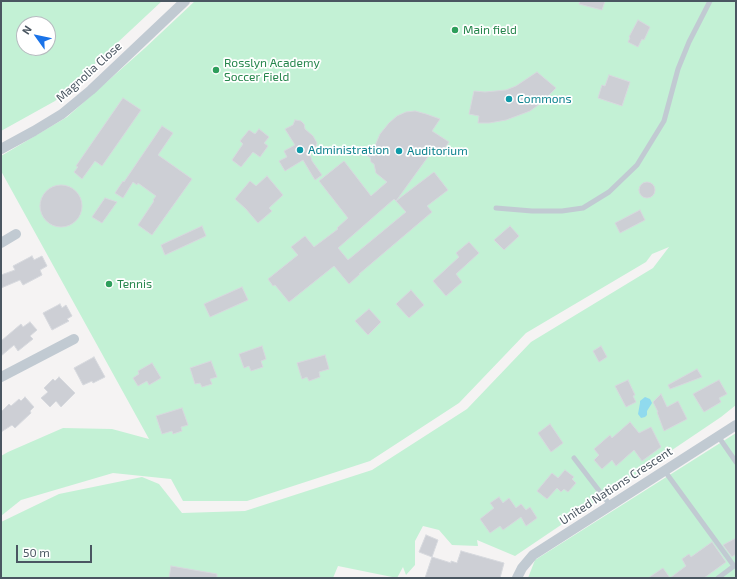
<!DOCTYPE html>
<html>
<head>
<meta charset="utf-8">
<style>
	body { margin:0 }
	#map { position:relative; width:737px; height:579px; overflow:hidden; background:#f5f3f3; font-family:"Exo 2",sans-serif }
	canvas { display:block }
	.frame { position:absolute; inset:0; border:2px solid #4a5661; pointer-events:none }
	.north { position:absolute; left:16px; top:16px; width:40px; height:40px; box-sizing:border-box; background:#fff; border:1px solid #b7bbc0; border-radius:50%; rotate:303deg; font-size:11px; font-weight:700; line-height:16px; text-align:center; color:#4a5661 }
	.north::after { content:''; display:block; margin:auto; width:14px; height:18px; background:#1a73e8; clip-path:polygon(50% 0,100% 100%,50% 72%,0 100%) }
	.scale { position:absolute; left:16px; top:545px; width:76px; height:18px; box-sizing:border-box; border:2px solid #4a5661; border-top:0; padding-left:5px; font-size:12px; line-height:14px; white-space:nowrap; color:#4a5661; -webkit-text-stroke:3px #fff; paint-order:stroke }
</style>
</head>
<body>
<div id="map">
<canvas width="737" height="579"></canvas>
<div class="frame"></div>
<div class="north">N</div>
<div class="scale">50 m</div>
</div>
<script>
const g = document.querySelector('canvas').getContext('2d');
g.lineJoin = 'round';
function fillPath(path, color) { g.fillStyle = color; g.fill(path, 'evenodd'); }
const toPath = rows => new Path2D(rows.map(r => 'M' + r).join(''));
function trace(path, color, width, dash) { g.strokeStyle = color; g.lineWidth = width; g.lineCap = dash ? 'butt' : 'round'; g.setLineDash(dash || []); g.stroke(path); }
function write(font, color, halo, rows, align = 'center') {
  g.font = font + ' "Exo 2",sans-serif'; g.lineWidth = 3.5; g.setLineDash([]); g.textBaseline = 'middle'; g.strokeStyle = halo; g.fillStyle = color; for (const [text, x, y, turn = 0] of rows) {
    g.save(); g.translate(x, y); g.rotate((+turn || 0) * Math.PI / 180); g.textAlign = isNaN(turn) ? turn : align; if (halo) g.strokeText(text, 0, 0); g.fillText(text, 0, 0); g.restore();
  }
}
fillPath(toPath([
	[1,1,162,1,55,101,1,131],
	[24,24,48,24,48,48,24,48],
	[195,1,736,1,736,405,721,417,515,556,477,540,478,546,452,545,439,530,423,526,415,541,415,565,406,575,403,567,397,578,338,566,333,578,1,578,1,522,59,494,142,477,159,484,182,513,245,511,372,470,467,409,531,342,653,268,669,247,652,254,646,262,526,333,459,403,370,461,247,501,183,501,171,479,113,473,21,500,1,516,1,456,8,452,63,428,112,429,149,439,1,171,1,156,67,117,145,48],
	[736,433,736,578,528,578,535,560]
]), '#c3f1d5');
fillPath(toPath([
	[645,397,650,399,652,403,647,411,647,415,645,417,641,418,638,414,640,403,640,401]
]), '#90daee');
const building = toPath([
	[580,1,605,1,602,10,579,4,580,1],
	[638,20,650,27,644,40,642,39,638,47,628,42,630,38,629,37,638,20],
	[537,72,556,88,541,103,530,111,506,120,489,123,478,123,479,116,469,114,474,91,485,92,506,90,516,86,537,72],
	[609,75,630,82,622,106,598,98,602,85,605,86,609,75],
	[123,98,141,110,102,166,95,161,82,179,74,172,78,167,76,166,123,98],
	[415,111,426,114,440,119,432,131,449,142,442,152,435,147,396,201,394,199,338,248,348,260,406,212,396,201,434,172,448,190,427,206,432,212,359,274,360,274,349,284,334,266,289,302,275,285,273,286,268,279,298,255,291,247,305,236,314,247,338,229,337,228,348,218,319,181,344,161,371,196,387,182,376,173,374,164,371,162,370,157,365,155,367,148,374,148,380,134,389,123,397,116,406,112,415,111],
	[295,120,301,121,304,124,305,129,313,136,317,143,315,149,310,154,312,161,322,175,315,180,303,160,285,171,279,161,287,157,284,151,295,145,285,129,293,125,295,120],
	[162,126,173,133,158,155,192,179,152,235,138,225,154,201,153,200,156,196,138,183,137,185,133,182,123,198,115,193,123,181,124,182,162,126],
	[259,129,269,137,264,143,268,146,260,157,253,152,241,167,232,160,243,144,240,141,249,130,255,134,259,129],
	[267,176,283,195,269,208,272,211,258,223,246,209,235,199,250,181,256,186,267,176],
	'639 190a8 8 0 1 1 16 0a8 8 0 1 1-16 0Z',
	'40 206a21 21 0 1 1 42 0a21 21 0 1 1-42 0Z',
	[105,198,117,202,102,223,92,217,105,198],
	[640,210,645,220,620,233,615,223,640,210],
	[202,226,206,236,165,255,161,245,202,226],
	[510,226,519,236,504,250,494,240,510,226],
	[469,242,479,253,456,274,462,282,446,296,433,281,459,257,456,253,469,242],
	[32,256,34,260,42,256,47,266,40,270,42,275,23,285,20,280,1,288,1,275,15,270,13,266,32,256],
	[242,287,248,300,210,317,204,304,242,287],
	[411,290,424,305,409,318,396,304,411,290],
	[60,304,62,308,66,305,72,316,67,319,69,321,52,330,43,313,60,304],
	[369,309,381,322,368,335,355,321,369,309],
	[30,322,37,330,30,336,33,339,18,351,14,345,1,356,1,341,21,324,23,327,30,322],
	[262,346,266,359,261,361,263,367,251,371,249,366,244,368,239,354,262,346],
	[601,346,607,357,599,362,593,351,601,346],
	[325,355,329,369,319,372,320,377,309,381,307,377,302,379,297,363,325,355],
	[94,357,105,377,93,383,92,381,83,385,74,368,94,357],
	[211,361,217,377,210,379,212,384,202,387,200,383,195,384,190,368,211,361],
	[152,363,161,378,149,385,147,381,138,386,133,378,139,374,138,371,152,363],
	[697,369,702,377,670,389,668,385,697,369],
	[59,377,75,393,61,407,56,401,50,407,41,398,48,392,44,388,53,379,55,381,59,377],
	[628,380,635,395,633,396,636,402,626,407,615,386,628,380],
	[719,380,727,394,719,398,721,402,704,412,693,394,719,380],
	[661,394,667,407,678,401,687,419,664,431,657,412,658,412,653,402,661,394],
	[25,397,34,407,30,411,31,413,15,428,12,425,1,432,1,412,9,404,11,406,19,399,21,401,25,397],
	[182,408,188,425,181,427,182,431,173,434,172,431,162,434,156,416,182,408],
	[630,422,639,433,651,427,661,447,642,461,634,450,616,466,612,460,602,469,594,460,599,455,594,449,610,435,612,438,630,422],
	[550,424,563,443,551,452,538,433,550,424],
	[565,470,574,477,572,479,576,483,568,492,564,489,561,492,557,488,547,499,537,491,552,473,558,478,565,470],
	[499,497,503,503,509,498,516,508,521,504,526,510,530,507,537,518,526,526,521,517,503,530,500,526,490,533,480,519,494,508,490,503,499,497],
	[426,535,438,540,432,557,419,552,426,535],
	[736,538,736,554,732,557,723,545,736,538],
	[712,542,726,562,704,578,648,578,663,568,670,578,686,566,682,559,689,554,691,557,712,542],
	[461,551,504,563,500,578,425,578,432,557,451,563,451,561,457,563,461,551],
	[171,566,217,574,217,578,169,578,171,566]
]);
fillPath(building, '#cdcfd5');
trace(building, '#d7d9de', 1);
trace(toPath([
	[496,208,532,211,562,211,583,208,609,192,637,165,664,121,678,69,689,42,710,1],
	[718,436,736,462],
	[574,458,610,505],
	[664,470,734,566,718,578]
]), '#c1cad2', 5);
trace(toPath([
	[1,149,34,131,62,114,91,90,185,1],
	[1,243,16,234],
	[1,377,74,339],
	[517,578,522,568,533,555,736,425]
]), '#c1cad2', 10);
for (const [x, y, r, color] of [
	[455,30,4,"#2e9e5b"],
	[216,70,4,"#2e9e5b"],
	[509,99,4,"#0f9aa8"],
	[300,150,4,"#0f9aa8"],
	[399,151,4,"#0f9aa8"],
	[109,284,4,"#2e9e5b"]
]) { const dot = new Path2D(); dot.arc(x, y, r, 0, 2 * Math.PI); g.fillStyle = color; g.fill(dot); trace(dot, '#fff', 1.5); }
write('12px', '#27864d', '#fff', [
	["Main field",463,30],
	["Rosslyn Academy",224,63],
	["Soccer Field",224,77],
	["Tennis",117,284]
], 'left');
write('12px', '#4a5661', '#fff', [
	["Magnolia Close",89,72,-42],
	["United Nations Crescent",616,486,-33]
]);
write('12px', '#0d838f', '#fff', [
	["Commons",517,99],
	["Administration",308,150],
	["Auditorium",407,151]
], 'left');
</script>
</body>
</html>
